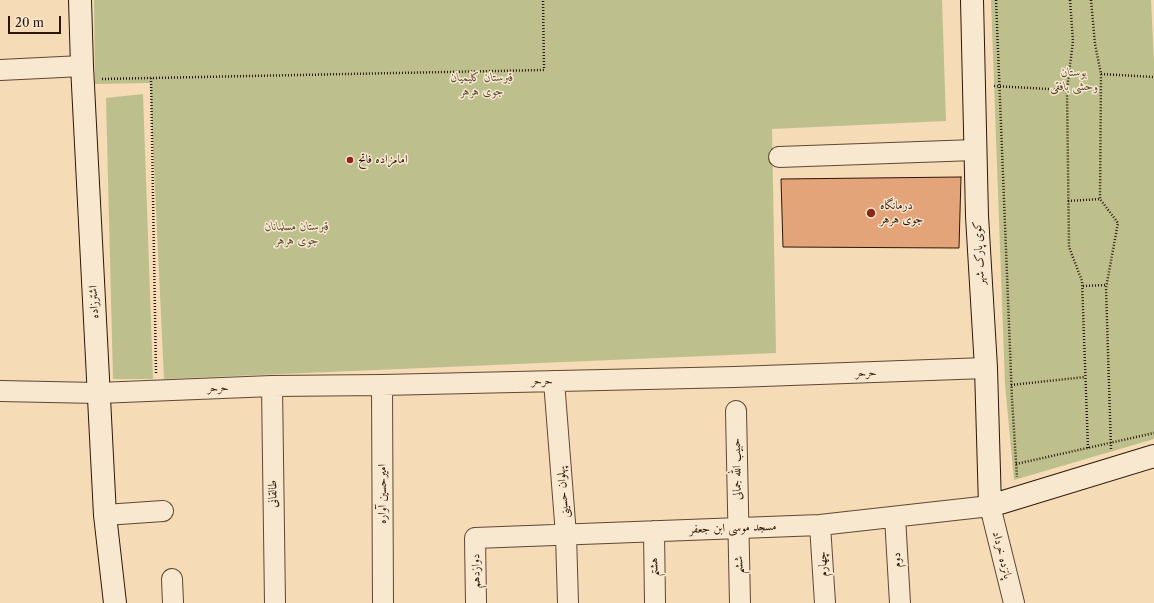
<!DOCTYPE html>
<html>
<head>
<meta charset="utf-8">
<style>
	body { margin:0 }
	#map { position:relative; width:1154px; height:603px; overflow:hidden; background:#f5dbb6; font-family:"Libre Caslon Text",serif }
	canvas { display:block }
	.scale { position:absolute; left:8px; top:16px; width:53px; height:18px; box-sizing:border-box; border:2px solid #2d1608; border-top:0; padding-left:5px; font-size:12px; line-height:14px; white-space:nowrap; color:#2d1608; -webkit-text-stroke:3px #f8e8d0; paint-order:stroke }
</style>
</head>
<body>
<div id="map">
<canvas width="1154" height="603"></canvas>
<div class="scale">20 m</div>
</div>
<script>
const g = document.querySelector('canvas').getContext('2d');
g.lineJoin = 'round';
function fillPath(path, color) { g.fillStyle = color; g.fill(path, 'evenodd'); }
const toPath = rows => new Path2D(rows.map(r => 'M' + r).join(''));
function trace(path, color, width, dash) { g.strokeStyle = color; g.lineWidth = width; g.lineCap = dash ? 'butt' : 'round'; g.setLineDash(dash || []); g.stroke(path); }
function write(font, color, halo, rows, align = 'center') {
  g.font = font + ' "Libre Caslon Text",Amiri,serif'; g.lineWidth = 3; g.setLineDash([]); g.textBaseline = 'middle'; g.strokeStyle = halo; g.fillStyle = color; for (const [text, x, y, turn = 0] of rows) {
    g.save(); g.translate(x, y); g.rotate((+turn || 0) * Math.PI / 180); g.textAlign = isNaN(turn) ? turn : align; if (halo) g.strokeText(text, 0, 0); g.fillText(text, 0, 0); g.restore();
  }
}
fillPath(toPath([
	[94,0,942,0,946,121,772,129,776,353,164,379,150,83,95,84],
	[991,0,1151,0,1154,62,1154,439,1014,480,1005,384],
	[143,94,153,379,113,379,106,98]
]), '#bdc08d');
const building = toPath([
	[961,177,959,248,783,247,781,179,961,177]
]);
fillPath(building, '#e3a479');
trace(building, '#2d1608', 1);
const street = toPath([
	[0,70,82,66],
	[779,157,975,150],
	[554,381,566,535,568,603],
	[382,385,383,603],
	[272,386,275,603],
	[0,391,98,393,272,386,382,385,735,377,986,368],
	[736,411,740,603],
	[105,515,163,511],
	[895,517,900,603],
	[820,525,825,603],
	[654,531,655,603],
	[172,579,173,603],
	[476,603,475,538,820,525,990,506,1014,603]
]);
const secondary = toPath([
	[80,0,82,66,105,515,115,603],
	[972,0,977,216,986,368,990,506,1154,456]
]);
trace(street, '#5f4734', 22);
trace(secondary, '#2d1608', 24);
trace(toPath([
	[996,0,1012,399,1017,477],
	[1070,0,1073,41,1067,90,1069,247,1082,281,1088,448],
	[1091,0,1095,44,1101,74,1100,199,1118,223,1106,288,1111,449],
	[1101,74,1154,77],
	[151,78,156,373],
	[102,79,544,70,543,0],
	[994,86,1067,90],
	[1068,201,1100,199],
	[1083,286,1107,285],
	[1011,385,1085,377],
	[1016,464,1154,433]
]), '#2d1608', 2.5, [1, 2]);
trace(street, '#f8e8d0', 20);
trace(secondary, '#f8e8d0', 22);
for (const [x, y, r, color] of [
	[350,160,4,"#8f2418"],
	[871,213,5,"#8f2418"]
]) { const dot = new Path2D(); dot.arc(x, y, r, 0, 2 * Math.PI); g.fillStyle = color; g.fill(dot); trace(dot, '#f8e8d0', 1.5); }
write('italic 12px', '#584930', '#f8e8d0', [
	["بوستان",1074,73],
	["وحشی بافقی",1074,87],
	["قبرستان کلیمیان",482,78],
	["جوی هرهر",482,92],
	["قبرستان مسلمانان",297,227],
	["جوی هرهر",297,241]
]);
write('12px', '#2d1608', '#f8e8d0', [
	["امامزاده فاتح",358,160],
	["درمانگاه",880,206],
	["جوی هرهر",880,220]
], 'left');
write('12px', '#2d1608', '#f8e8d0', [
	["کوی پارک شهر",979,253,-93],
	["اشترزاده",94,302,-93],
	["حرحر",866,373,-2],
	["حرحر",542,381,-1],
	["حرحر",218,388,-2],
	["حبیب الله جمالی",737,469,-91],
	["پهلوان حسینی",563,492,-94],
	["طالقانی",273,494,-91],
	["امیرحسین آواره",383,494,-90],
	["مسجد موسی ابن جعفر",733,528,-2],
	["پانزده خرداد",1002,555,76],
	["دوم",897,560,-93],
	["چهارم",823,564,-93],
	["ششم",739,565,-91],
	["هشتم",654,567,-91],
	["دوازدهم",476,571,-91]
]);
</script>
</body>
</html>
